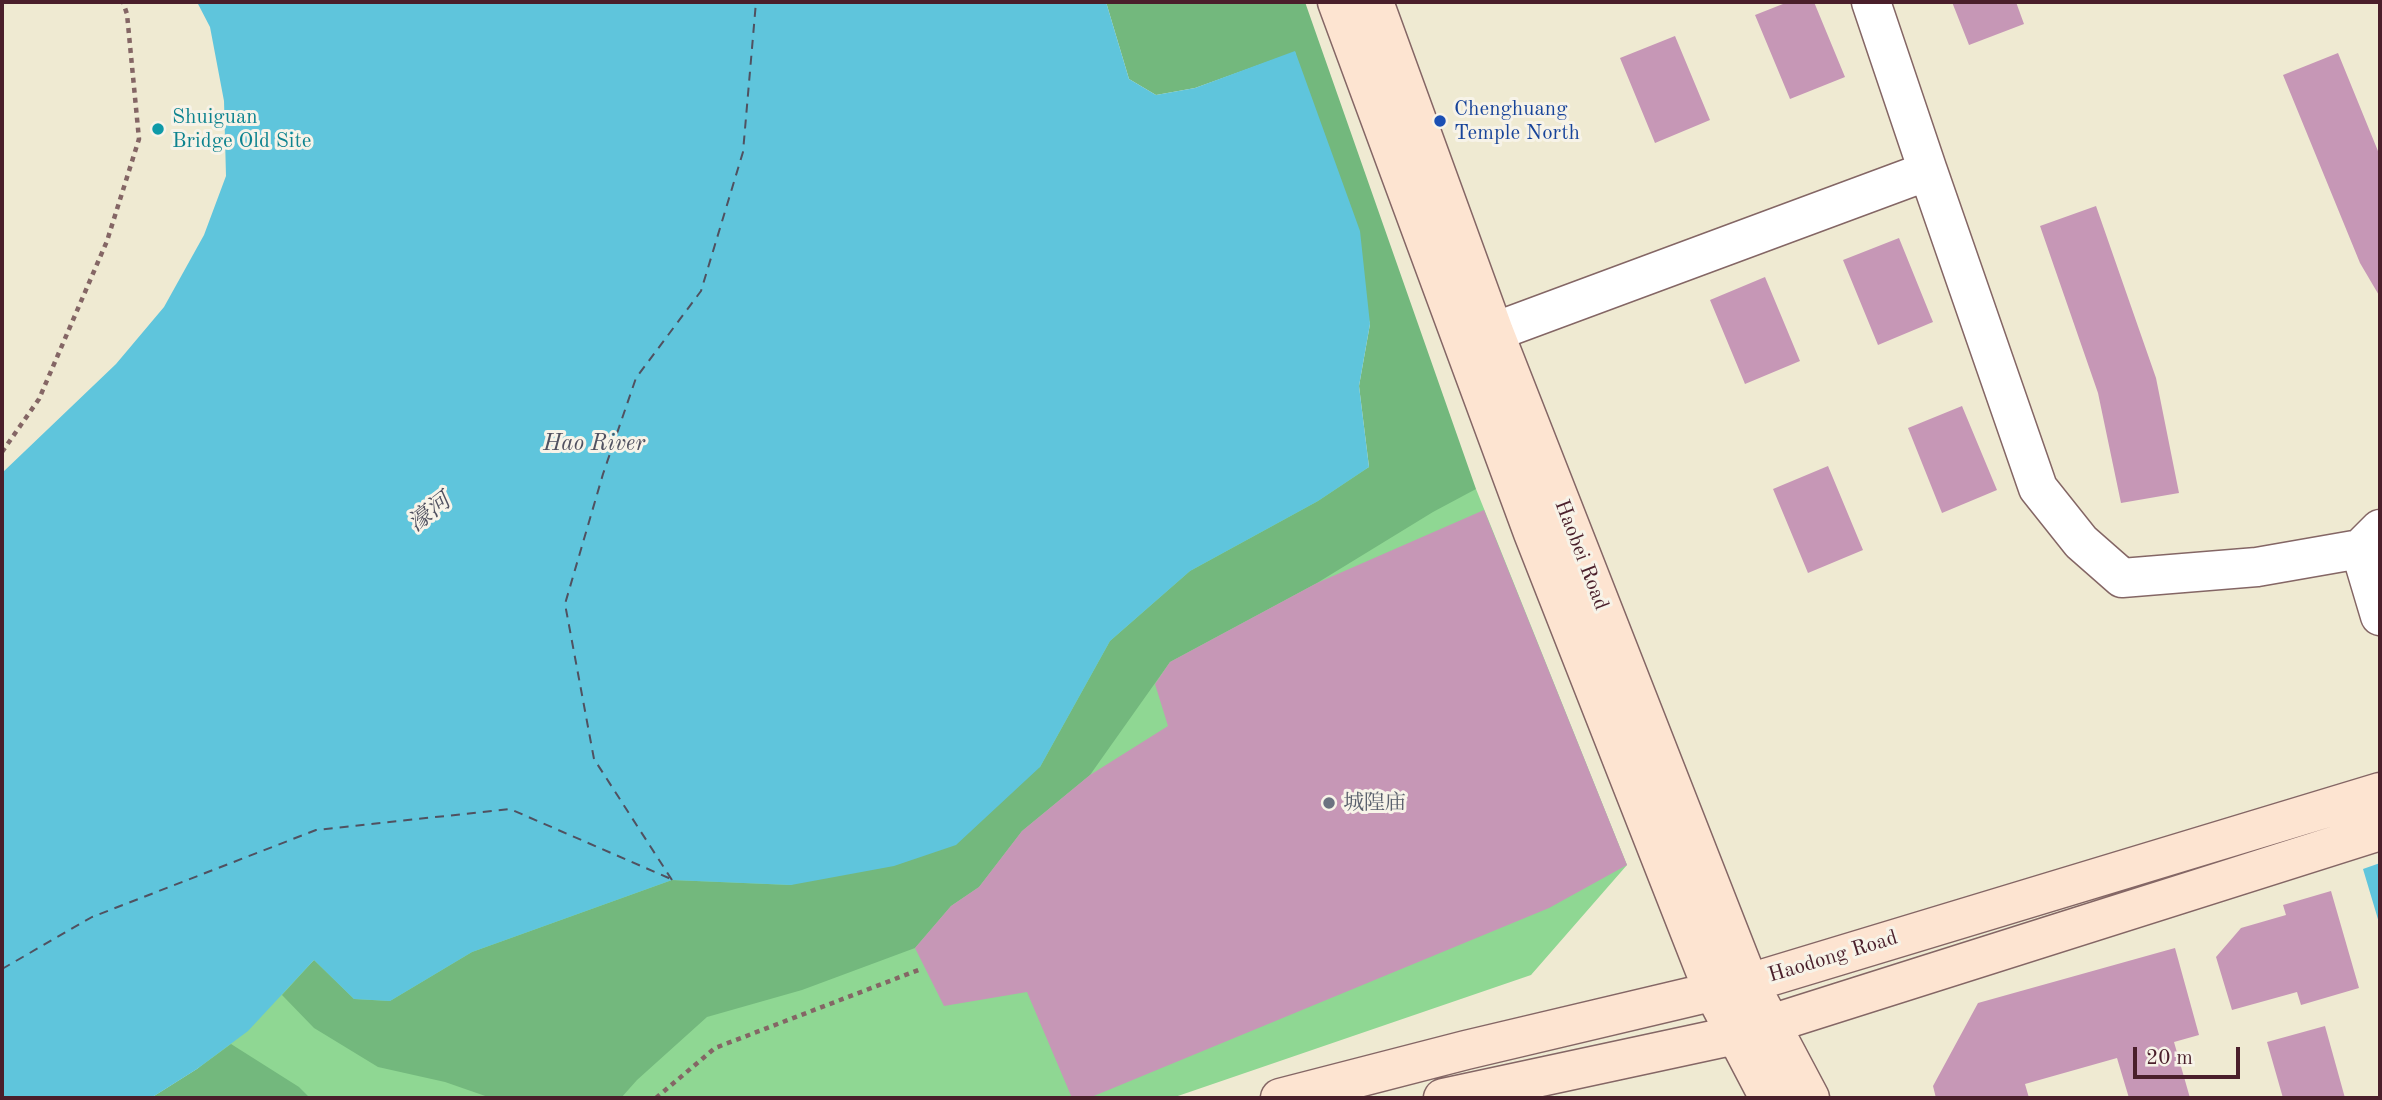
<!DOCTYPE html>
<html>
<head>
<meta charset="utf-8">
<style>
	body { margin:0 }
	#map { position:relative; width:2382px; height:1100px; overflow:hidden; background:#efead2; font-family:"Old Standard TT",serif }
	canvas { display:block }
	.frame { position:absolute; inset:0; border:4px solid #4a1f2b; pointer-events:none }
	.scale { position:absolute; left:2133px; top:1047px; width:107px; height:32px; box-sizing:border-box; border:4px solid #4a1f2b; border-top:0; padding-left:9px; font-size:21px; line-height:24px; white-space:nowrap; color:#4a1f2b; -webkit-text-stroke:5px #f7f3e8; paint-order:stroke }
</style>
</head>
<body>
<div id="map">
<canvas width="2382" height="1100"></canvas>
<div class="frame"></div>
<div class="scale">20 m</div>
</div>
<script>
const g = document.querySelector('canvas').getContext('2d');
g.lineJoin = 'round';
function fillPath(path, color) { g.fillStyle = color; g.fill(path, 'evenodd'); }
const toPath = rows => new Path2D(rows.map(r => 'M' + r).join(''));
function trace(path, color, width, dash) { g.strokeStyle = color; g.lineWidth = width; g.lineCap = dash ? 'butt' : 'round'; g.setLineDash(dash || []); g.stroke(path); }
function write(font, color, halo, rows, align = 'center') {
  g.font = font + ' "Old Standard TT","Noto Serif SC",serif'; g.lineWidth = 6; g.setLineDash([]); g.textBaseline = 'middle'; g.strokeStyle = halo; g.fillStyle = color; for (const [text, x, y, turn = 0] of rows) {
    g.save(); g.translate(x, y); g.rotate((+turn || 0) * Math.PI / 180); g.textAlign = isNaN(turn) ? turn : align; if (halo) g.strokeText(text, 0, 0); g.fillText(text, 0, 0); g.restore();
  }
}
fillPath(toPath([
	[1369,467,1476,489,1627,865,1531,975,1172,1098,151,1098,197,1069,314,960]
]), '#8fd793');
fillPath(toPath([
	[1106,2,1305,2,1476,489,1433,512,1317,583,1170,662,1090,775,1022,831,979,887,951,906,915,948,802,990,707,1017,637,1080,621,1098,491,1098,445,1082,378,1067,314,1028,282,995,314,960,354,999,390,1001,472,952,672,880,791,885,1040,767,1110,641,1190,571,1318,501,1369,467,1359,386,1370,324,1295,52,1195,88,1156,95,1129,79],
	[231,1044,299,1087,310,1098,151,1098,197,1069]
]), '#73b87d');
fillPath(toPath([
	[197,2,1106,2,1129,79,1156,95,1195,88,1295,51,1360,231,1370,324,1359,386,1369,467,1318,501,1190,571,1110,641,1040,767,956,845,894,866,791,885,672,880,472,952,390,1001,354,999,314,960,248,1031,197,1069,151,1098,2,1098,2,473,116,364,164,307,204,235,226,176,224,101,210,27],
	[2380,863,2380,926,2363,869]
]), '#5fc5dc');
trace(toPath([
	[672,880,594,759,565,604,603,474,636,378,701,291,743,152,756,2],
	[2,969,92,917,316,830,510,809,671,879]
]), '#505160', 2, [9, 7]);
fillPath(toPath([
	[1788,2,1814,2,1845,77,1790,99,1755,15],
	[1952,2,2016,2,2024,24,1969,45],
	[1675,36,1710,120,1655,143,1620,58],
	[2338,53,2380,156,2380,297,2360,263,2283,75],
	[2096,206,2156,378,2179,493,2121,503,2098,393,2040,226],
	[1899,238,1933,322,1878,345,1843,260],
	[1765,277,1800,361,1745,384,1710,300],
	[1962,406,1997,490,1942,513,1908,428],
	[1828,466,1863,550,1808,573,1773,489],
	[1484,510,1627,865,1549,908,1089,1098,1072,1098,1027,992,944,1006,915,948,951,906,979,887,1022,831,1090,775,1168,726,1155,684,1170,662,1317,583],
	[2331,891,2359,988,2301,1005,2297,992,2232,1010,2216,957,2241,928,2286,915,2283,905],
	[2175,948,2199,1035,2174,1042,2190,1098,2129,1098,2117,1058,2025,1084,2029,1098,1936,1098,1933,1086,1978,1003],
	[2325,1026,2345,1098,2283,1098,2267,1042]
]), '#c697b6');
const street = toPath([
	[1871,2,1928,171],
	[1494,332,1928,171,2038,488,2081,542,2122,578,2257,567,2360,549],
	[2380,529,2360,549,2380,616]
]);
const secondary = toPath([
	[1337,2,1533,533,1713,991,1769,1098],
	[1374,2,1494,332,1749,983,1810,1098],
	[1280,1098,1466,1050,1749,983,2380,792],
	[1443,1098,1736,1035,2380,831]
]);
trace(street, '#846665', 41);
trace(secondary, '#846665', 41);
trace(toPath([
	[2,452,39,399,107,241,139,139,127,14,123,2],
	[656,1098,715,1048,921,969]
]), '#846665', 4.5, [5, 5]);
trace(street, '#fff', 38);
trace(secondary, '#fde4d1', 38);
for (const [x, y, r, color] of [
	[1440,121,7,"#1a4fb4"],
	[158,129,7,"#0f9aa8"],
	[1329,803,7,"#6b7280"]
]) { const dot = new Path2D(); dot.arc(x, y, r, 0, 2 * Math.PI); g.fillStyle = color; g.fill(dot); trace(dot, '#f7f3e8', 2.5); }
write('21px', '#164399', '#f7f3e8', [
	["Chenghuang",1454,109],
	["Temple North",1454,133]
], 'left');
write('21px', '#0d838f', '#f7f3e8', [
	["Shuiguan",172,117],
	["Bridge Old Site",172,141]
], 'left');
write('21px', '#4a1f2b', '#f7f3e8', [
	["Haobei Road",1581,555,69],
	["Haodong Road",1833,957,-17]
]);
write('21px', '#5b616d', '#f7f3e8', [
	["城隍庙",1343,803]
], 'left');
write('italic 23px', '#505160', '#f7f3e8', [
	["Hao River",594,444],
	["濠河",430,513,-38]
]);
</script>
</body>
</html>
